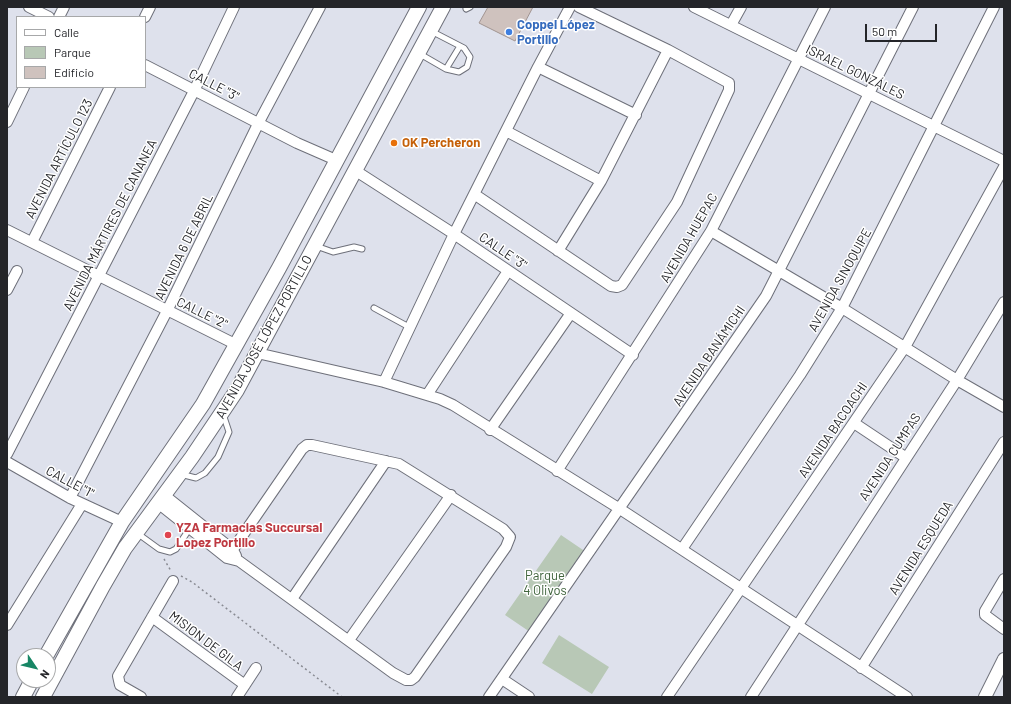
<!DOCTYPE html>
<html>
<head>
<meta charset="utf-8">
<style>
	body { margin:0 }
	#map { position:relative; width:1011px; height:704px; overflow:hidden; background:#dee1ec; font-family:Barlow,sans-serif }
	canvas { display:block }
	.frame { position:absolute; inset:0; border:8px solid #242529; pointer-events:none }
	.legend { position:absolute; left:16px; top:16px; width:130px; height:72px; box-sizing:border-box; background:#fff; border:1px solid #a7a8a9; margin:0; padding:5px 7px; list-style:none; font-size:12px; color:#242529 }
	.legend li { display:flex; align-items:center; gap:8px; height:20px }
	.legend b { width:20px; border:1px solid #a7a8a9 }
	.north { position:absolute; left:16px; top:648px; width:40px; height:40px; box-sizing:border-box; background:#fff; border:1px solid #a7a8a9; border-radius:50%; rotate:125deg; font-size:11px; font-weight:700; line-height:16px; text-align:center; color:#242529 }
	.north::after { content:''; display:block; margin:auto; width:14px; height:18px; background:#178665; clip-path:polygon(50% 0,100% 100%,50% 72%,0 100%) }
	.scale { position:absolute; left:865px; top:24px; width:72px; height:18px; box-sizing:border-box; border:2px solid #242529; border-top:0; padding-left:5px; font-size:12px; line-height:14px; white-space:nowrap; color:#242529; -webkit-text-stroke:3px #fff; paint-order:stroke }
</style>
</head>
<body>
<div id="map">
<canvas width="1011" height="704"></canvas>
<div class="frame"></div>
<ul class="legend">
<li><b style="height:5px;background:#fff"></b>Calle</li>
<li><b style="height:11px;background:#b8c8b6"></b>Parque</li>
<li><b style="height:11px;background:#cfc2be"></b>Edificio</li>
</ul>
<div class="north">N</div>
<div class="scale">50 m</div>
</div>
<script>
const g = document.querySelector('canvas').getContext('2d');
g.lineJoin = 'round';
function fillPath(path, color) { g.fillStyle = color; g.fill(path, 'evenodd'); }
const toPath = rows => new Path2D(rows.map(r => 'M' + r).join(''));
function trace(path, color, width, dash) { g.strokeStyle = color; g.lineWidth = width; g.lineCap = dash ? 'butt' : 'round'; g.setLineDash(dash || []); g.stroke(path); }
function write(font, color, halo, rows, align = 'center') {
  g.font = font + ' Barlow,sans-serif'; g.lineWidth = 3; g.setLineDash([]); g.textBaseline = 'middle'; g.strokeStyle = halo; g.fillStyle = color; for (const [text, x, y, turn = 0] of rows) {
    g.save(); g.translate(x, y); g.rotate((+turn || 0) * Math.PI / 180); g.textAlign = isNaN(turn) ? turn : align; if (halo) g.strokeText(text, 0, 0); g.fillText(text, 0, 0); g.restore();
  }
}
fillPath(toPath([
	[561,535,586,552,530,632,505,615],
	[559,635,609,667,592,694,542,663]
]), '#b8c8b6');
const building = toPath([
	[488,7,533,7,515,41,479,23,488,7]
]);
fillPath(building, '#cfc2be');
trace(building, '#a19491', 1);
const service = toPath([
	[466,9,470,7],
	[420,54,446,69,459,72,467,67,470,57,464,48,431,31],
	[446,69,460,46],
	[316,246,333,252,354,247,362,249],
	[374,308,409,327],
	[180,474,196,478,205,473,218,457,229,432,223,414],
	[137,533,159,549,170,552,176,549,190,528]
]);
const minor = toPath([
	[29,7,49,17],
	[694,7,1004,161],
	[59,17,64,7],
	[145,17,150,7],
	[731,25,741,7],
	[145,65,297,143,336,160],
	[538,67,636,115],
	[7,122,24,87],
	[506,131,601,181],
	[356,171,454,234,633,355],
	[474,194,611,286,617,287,622,285,677,202,729,90,729,83,668,50,579,7],
	[7,230,237,345],
	[711,231,842,308,957,380,1004,407],
	[32,242,110,87],
	[558,251,601,181,668,50],
	[7,290,17,271],
	[257,353,384,382,440,399,453,405,620,509,907,697],
	[384,382,454,234,538,67,570,7],
	[427,395,508,271],
	[854,423,905,457],
	[490,430,571,313],
	[7,454,194,91,234,7],
	[7,462,70,498,122,522],
	[557,471,711,231,825,7],
	[164,495,233,550,236,556],
	[70,498,167,311,259,122,320,7],
	[158,503,227,558,239,561,393,673,406,680,411,680,415,677,506,547,510,537,503,529,399,464,312,445,307,445,302,449,227,558],
	[682,549,800,375,842,308,994,7],
	[1004,579,985,611,985,615,1004,629],
	[292,599,386,461],
	[152,617,245,685],
	[7,625,82,504],
	[349,640,451,495],
	[861,668,1004,442],
	[502,679,529,697],
	[141,697,120,685,118,676,173,581],
	[237,697,256,668],
	[489,697,766,296,913,7],
	[667,697,905,347,1004,167],
	[751,697,957,380,1004,302]
]);
const tertiary = toPath([
	[985,697,1004,659]
]);
const secondary = toPath([
	[46,656,122,522,203,404,279,268,419,7],
	[23,697,32,680],
	[43,697,103,586,125,548,192,457,237,390,443,7]
]);
trace(service, '#6e707a', 7);
trace(minor, '#6e707a', 12);
trace(tertiary, '#6e707a', 14);
trace(secondary, '#6e707a', 16);
trace(toPath([
	[164,559,171,571],
	[181,576,192,582,342,697]
]), '#888a92', 1.5, [2, 3]);
trace(service, '#fff', 5);
trace(minor, '#fff', 10);
trace(tertiary, '#fff', 12);
trace(secondary, '#fff', 14);
for (const [x, y, r, color] of [
	[509,32,4,"#3f7fe0"],
	[394,143,4,"#e8710a"],
	[168,535,4,"#e0444e"]
]) { const dot = new Path2D(); dot.arc(x, y, r, 0, 2 * Math.PI); g.fillStyle = color; g.fill(dot); trace(dot, '#fff', 1.5); }
write('bold 13px', '#366cbe', '#fff', [
	["Coppel López",517,25],
	["Portillo",517,40]
], 'left');
write('13px', '#242529', '#fff', [
	["ISRAEL GONZÁLES",855,72,26],
	["CALLE \"3\"",214,85,27],
	["AVENIDA ARTÍCULO 123",59,159,-63],
	["AVENIDA MÁRTIRES DE CANANEA",110,225,-63],
	["AVENIDA HUEPAC",689,238,-60],
	["AVENIDA 6 DE ABRIL",184,247,-64],
	["CALLE \"3\"",503,251,34],
	["AVENIDA SINOQUIPE",840,280,-61],
	["CALLE \"2\"",202,313,26],
	["AVENIDA JOSÉ LÓPEZ PORTILLO",264,337,-61],
	["AVENIDA BANÁMICHI",709,356,-56],
	["AVENIDA BACOACHI",833,430,-56],
	["AVENIDA CUMPAS",890,457,-57],
	["CALLE \"1\"",70,482,28],
	["AVENIDA ESQUEDA",921,548,-58],
	["MISION DE GILA",206,641,37]
]);
write('bold 13px', '#c56008', '#fff', [
	["OK Percheron",402,143]
], 'left');
write('bold 13px', '#be3a42', '#fff', [
	["YZA Farmacias Succursal",176,528],
	["Lopez Portillo",176,543]
], 'left');
write('13px', '#3f633c', '#fff', [
	["Parque",545,576],
	["4 Olivos",545,591]
]);
</script>
</body>
</html>
